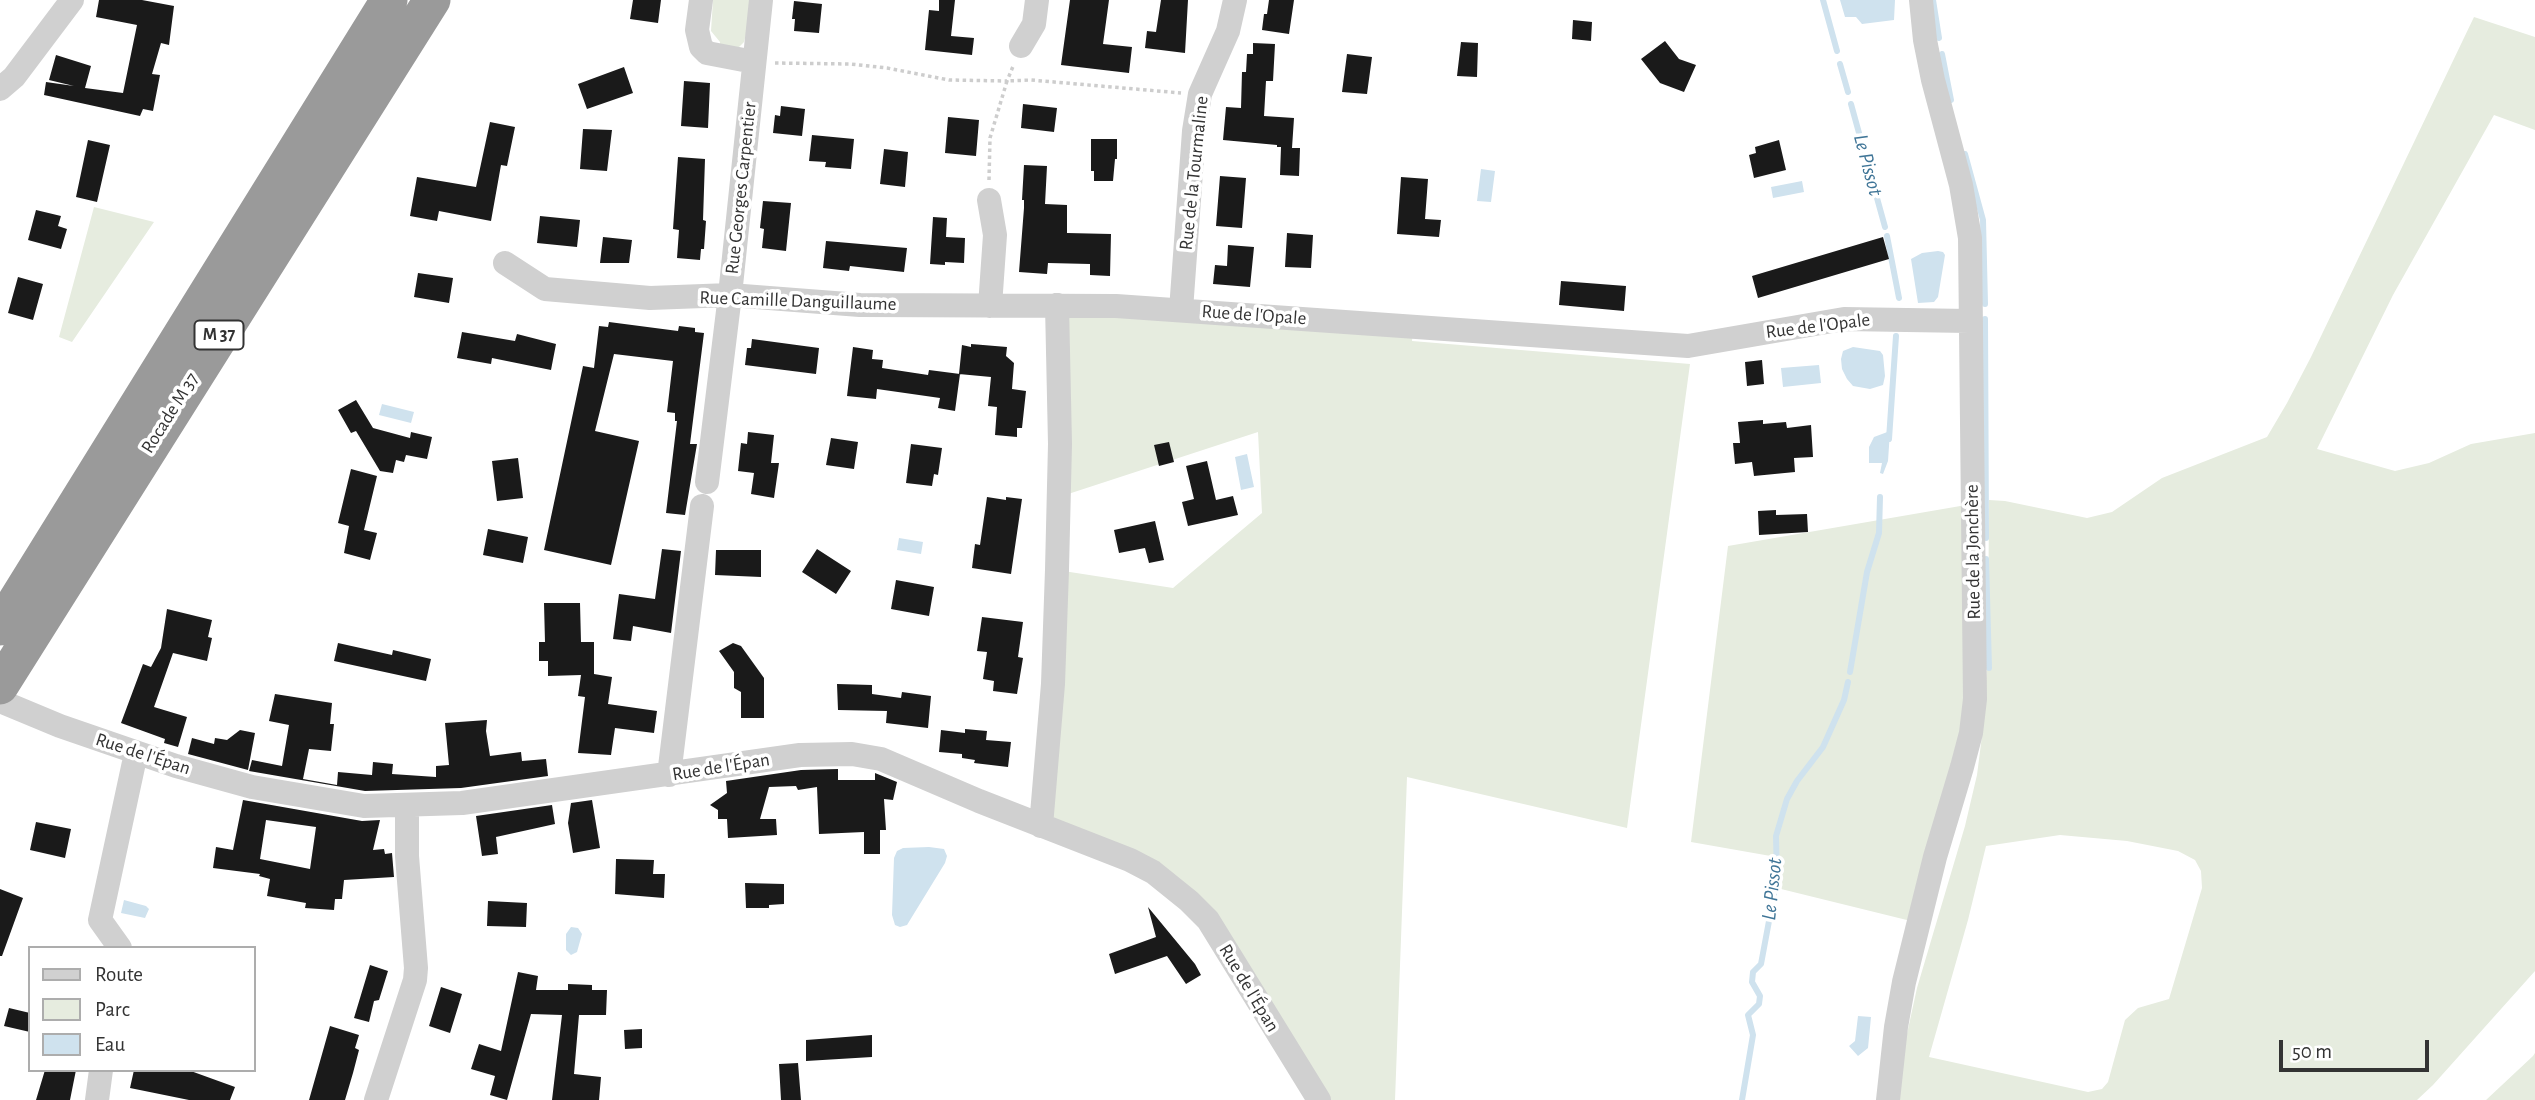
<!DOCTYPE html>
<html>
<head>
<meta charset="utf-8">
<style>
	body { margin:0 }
	#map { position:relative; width:2535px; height:1100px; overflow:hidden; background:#fff; font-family:"Alegreya Sans",sans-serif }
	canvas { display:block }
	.legend { position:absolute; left:28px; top:946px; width:228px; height:126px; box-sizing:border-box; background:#fff; border:2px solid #adadad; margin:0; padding:9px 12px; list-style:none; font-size:21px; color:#333 }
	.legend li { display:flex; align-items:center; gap:14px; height:35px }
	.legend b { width:35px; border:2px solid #adadad }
	.scale { position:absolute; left:2279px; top:1040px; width:150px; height:32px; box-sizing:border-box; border:4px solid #333; border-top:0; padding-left:9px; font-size:21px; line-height:24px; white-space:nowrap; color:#333; -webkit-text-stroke:5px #fff; paint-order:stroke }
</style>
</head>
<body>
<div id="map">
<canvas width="2535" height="1100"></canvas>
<ul class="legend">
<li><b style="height:9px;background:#d0d0d0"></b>Route</li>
<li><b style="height:19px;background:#e6ecdf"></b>Parc</li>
<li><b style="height:19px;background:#cfe2ee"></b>Eau</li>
</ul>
<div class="scale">50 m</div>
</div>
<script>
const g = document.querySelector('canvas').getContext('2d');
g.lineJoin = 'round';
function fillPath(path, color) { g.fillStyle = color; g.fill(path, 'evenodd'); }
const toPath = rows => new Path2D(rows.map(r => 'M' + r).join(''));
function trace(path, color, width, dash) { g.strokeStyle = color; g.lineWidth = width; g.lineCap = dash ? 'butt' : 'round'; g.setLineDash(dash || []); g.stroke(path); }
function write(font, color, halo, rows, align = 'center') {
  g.font = font + ' "Alegreya Sans",sans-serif'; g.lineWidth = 7; g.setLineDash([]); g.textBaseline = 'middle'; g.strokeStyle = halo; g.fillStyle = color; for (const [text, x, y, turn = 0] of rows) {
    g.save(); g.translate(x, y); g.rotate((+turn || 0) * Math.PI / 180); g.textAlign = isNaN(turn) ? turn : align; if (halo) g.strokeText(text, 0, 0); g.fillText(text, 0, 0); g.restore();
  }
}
fillPath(toPath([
	[713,0,750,0,746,34,744,42,738,48,720,47,720,42,711,31],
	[2474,17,2535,37,2535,130,2494,115,2393,295,2317,449,2395,471,2429,463,2471,444,2535,433,2535,971,2433,1085,2417,1100,1899,1100,1903,1052,1917,988,1965,826,1977,775,1984,720,1988,645,1989,500,2005,501,2087,518,2112,512,2162,478,2267,437,2287,403,2311,357],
	[2060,835,2127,841,2178,851,2195,860,2201,871,2202,888,2169,999,2138,1008,2125,1020,2108,1082,2102,1089,2088,1092,1929,1057,1968,920,1986,846],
	[94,207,154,222,72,342,59,337],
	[1057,305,1413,328,1412,341,1690,364,1627,828,1407,777,1395,1100,1319,1100,1173,887,1041,826,1057,570,1173,588,1262,513,1258,432,1059,497],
	[1972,504,1976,663,1919,923,1777,888,1782,858,1691,842,1728,546],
	[2535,1053,2535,1100,2486,1100,2533,1056]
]), '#e6ecdf');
fillPath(toPath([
	[1840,0,1895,0,1894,20,1862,24,1856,17,1845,17],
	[1481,169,1495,171,1491,202,1477,201],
	[1802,181,1804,192,1773,198,1771,187],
	[1938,251,1943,252,1945,255,1938,297,1934,302,1918,303,1911,259,1922,253],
	[1853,347,1880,351,1883,355,1885,376,1883,385,1870,389,1853,386,1847,379,1842,369,1841,359,1843,351],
	[1819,365,1821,383,1783,387,1781,368],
	[382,404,414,412,411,423,379,415],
	[1890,431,1888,461,1883,474,1880,473,1882,463,1869,463,1869,447,1874,437],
	[1247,454,1254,487,1241,490,1235,457],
	[899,538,923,542,921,554,897,550],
	[929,847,944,849,947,856,945,863,907,925,900,927,895,925,892,915,894,858,897,851,903,848],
	[124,900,146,906,149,909,145,918,121,913],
	[571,927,578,928,582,934,577,952,571,955,566,950,566,934],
	[1858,1016,1871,1017,1868,1048,1858,1056,1849,1046,1855,1041]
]), '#cfe2ee');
trace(toPath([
	[1823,0,1837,51],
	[1933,0,1939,38],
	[1942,54,1951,100],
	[1840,64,1848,92],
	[1851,104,1885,227],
	[1965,154,1983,220,1985,304],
	[1887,236,1899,298],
	[1985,319,1986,538],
	[1889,439,1896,336],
	[1986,559,1989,668],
	[1850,672,1867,572,1879,533,1880,497],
	[1742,1100,1753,1035,1748,1015,1759,1004,1760,996,1752,982,1753,972,1761,964,1777,878,1776,836,1787,799,1797,781,1823,747,1844,700,1848,682]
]), '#cfe2ee', 6);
fillPath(toPath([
	[99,0,142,0,174,6,169,45,161,43,152,74,160,75,153,111,143,109,140,116,44,95,46,82,74,86,49,80,56,55,91,66,85,88,123,93,137,25,96,17],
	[633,0,661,0,658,23,630,19],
	[939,0,955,0,951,36,974,38,972,55,925,50,929,10,939,11],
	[1070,0,1109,0,1103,44,1132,47,1129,73,1061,65],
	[1161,0,1188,0,1185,53,1145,48,1147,31,1156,32],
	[1269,0,1294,0,1289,34,1262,30,1264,14,1267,14],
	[794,1,822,4,819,33,794,31,795,19,792,19],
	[1573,20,1592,22,1591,41,1572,39],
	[1665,41,1679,59,1696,65,1684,92,1660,83,1641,59],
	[1461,42,1478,43,1477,77,1457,76],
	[1253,43,1275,44,1273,81,1266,81,1264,116,1294,118,1292,148,1300,148,1299,176,1280,175,1281,147,1277,147,1277,145,1223,140,1226,107,1241,108,1242,72,1246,72,1247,54,1253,54],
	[1347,54,1372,57,1367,94,1342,92],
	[624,67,633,93,587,109,578,84],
	[684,81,710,83,708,128,681,126],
	[1023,104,1057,108,1054,132,1021,128],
	[781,106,805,109,802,136,773,133,775,115,780,116],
	[948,117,979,120,976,156,945,153],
	[490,122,515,127,507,166,501,165,491,221,439,211,437,221,410,216,417,177,476,187],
	[583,129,612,130,607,171,580,169],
	[812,135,854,139,851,169,825,167,826,162,809,161],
	[1091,139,1117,139,1117,159,1115,159,1113,181,1094,181,1094,171,1091,171],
	[88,140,110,145,97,202,76,197],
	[1779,140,1786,170,1754,178,1749,155,1756,153,1755,147],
	[884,149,908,152,905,187,880,184],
	[678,157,705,159,703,220,706,221,704,249,701,249,700,260,677,258,679,230,673,229],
	[1024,165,1047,166,1045,204,1067,205,1067,233,1111,234,1110,276,1090,275,1090,264,1048,263,1047,274,1019,272,1024,208,1024,200,1022,200],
	[1220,176,1246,178,1242,228,1216,226],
	[1401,177,1428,179,1425,219,1441,220,1439,237,1397,234],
	[763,201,791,203,786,251,762,248,764,229,760,228],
	[36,210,61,216,58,226,67,229,61,249,28,240],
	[540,216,580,220,577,247,537,243],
	[933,217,947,218,946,237,965,238,964,263,945,262,945,265,930,264],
	[1287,233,1313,235,1311,268,1285,267],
	[603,237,632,240,629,263,600,263],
	[1883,237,1889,259,1758,298,1752,276],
	[826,241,907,248,904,272,850,266,849,271,823,268],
	[1228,245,1254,247,1250,287,1213,284,1215,265,1227,266],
	[418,273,453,278,449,303,414,297],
	[18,277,43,284,33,320,8,313],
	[1561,281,1626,286,1624,311,1559,305],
	[609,322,678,331,679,326,695,328,695,332,704,333,690,444,697,444,685,515,666,513,677,421,675,421,675,413,667,412,673,361,614,354,595,431,639,441,611,565,544,550,583,366,594,368,599,326,608,327],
	[462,332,515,341,517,334,556,344,551,370,492,358,491,364,457,358],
	[752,339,819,348,816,374,745,365,747,348,751,348],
	[971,344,1007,347,1006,356,1014,363,1012,389,1026,391,1022,428,1017,428,1017,437,995,435,997,407,988,406,991,377,959,374,962,345,971,347],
	[853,347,873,350,872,359,883,360,882,368,928,375,929,370,960,374,955,411,938,408,940,398,877,389,876,399,847,396],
	[1762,360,1764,384,1747,386,1745,362],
	[356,400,373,428,410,438,411,432,432,437,427,459,406,455,404,462,396,460,393,473,380,471,356,431,351,433,338,410],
	[1763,420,1763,424,1786,422,1787,428,1811,425,1813,457,1794,458,1795,472,1754,476,1752,462,1735,464,1733,443,1740,443,1738,422],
	[748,432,774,435,771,463,779,463,774,498,751,494,754,473,738,471,741,443,747,444],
	[831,438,858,442,854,469,826,465],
	[1169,442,1174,462,1159,466,1154,445],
	[911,444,942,448,938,475,934,474,932,486,906,483],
	[518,458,523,498,497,501,492,461],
	[1207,461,1216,500,1233,496,1238,515,1188,526,1182,502,1194,499,1186,466],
	[351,469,377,476,364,530,377,533,370,560,344,553,349,526,338,523],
	[987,497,1006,500,1006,497,1022,499,1011,574,972,568,975,544,980,545],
	[1776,510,1776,515,1807,514,1808,532,1759,535,1758,511],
	[1155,521,1164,560,1149,563,1145,548,1119,553,1114,530],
	[488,529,528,537,523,563,483,555],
	[662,549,681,551,671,633,633,626,631,641,613,639,619,594,655,599],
	[817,549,851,571,836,594,802,572],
	[716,550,761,550,761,577,715,575],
	[896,580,934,587,929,616,891,609],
	[544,603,580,603,581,642,594,642,594,674,612,677,608,704,657,711,654,733,615,728,611,755,578,753,585,697,578,696,581,675,548,676,548,661,539,661,539,642,545,642],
	[167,609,212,620,208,637,212,638,207,661,173,653,154,707,187,717,178,747,164,743,165,739,121,723,143,664,151,667,161,648],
	[982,617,1023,622,1018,657,1023,658,1017,694,993,691,994,681,983,679,987,652,977,651],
	[338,643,392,655,393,650,431,659,426,681,334,661],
	[733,643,741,646,764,678,764,718,741,718,741,692,734,688,734,672,719,651],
	[837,684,872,685,872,694,901,698,902,692,931,696,928,728,886,723,887,711,838,710],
	[275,694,332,703,330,724,334,724,331,751,309,749,303,779,337,785,338,772,372,775,373,762,393,764,392,774,436,777,436,766,449,765,445,723,487,720,486,731,490,756,521,752,522,761,546,759,548,776,461,788,365,791,249,771,252,760,282,766,289,725,269,721],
	[965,729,987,731,986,740,1011,742,1008,767,974,763,975,760,962,758,962,754,939,752,941,730,965,733],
	[240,730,255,733,248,770,188,754,192,738,214,744,215,738,227,740],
	[838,769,838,780,875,780,875,773,897,782,893,800,884,799,886,830,880,830,880,854,864,854,864,832,819,834,817,787,798,790,796,786,769,787,760,819,776,819,777,835,728,838,727,819,718,819,718,810,710,805,727,793,726,781,801,770],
	[243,800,362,821,380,820,373,850,384,849,385,854,392,853,394,877,344,880,342,899,335,899,334,910,305,908,306,903,267,896,270,879,259,876,260,874,213,868,216,847,233,850],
	[266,820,316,827,310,869,260,859],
	[592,800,600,848,573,853,568,823,571,803],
	[552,805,555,824,496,837,498,854,482,856,476,816],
	[36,822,71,829,65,858,30,850],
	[616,859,654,860,653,874,665,874,664,898,615,894],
	[745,883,784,884,784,904,769,905,769,908,746,908],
	[0,889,23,898,2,956,0,956],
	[488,901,527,903,526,927,487,926],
	[1148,907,1195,964,1201,975,1186,984,1167,956,1115,974,1109,954,1156,937],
	[370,965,388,971,379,1000,374,1001,369,1022,354,1018],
	[518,972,538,976,536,990,568,990,568,984,592,985,592,990,607,990,606,1015,579,1015,574,1074,601,1077,599,1100,552,1100,562,1015,531,1014,507,1100,490,1095,495,1076,471,1069,479,1044,501,1051],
	[441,987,462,994,450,1033,429,1026],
	[9,1008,30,1013,30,1032,4,1026],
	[330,1026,359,1035,355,1048,359,1050,353,1073,345,1100,309,1100],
	[642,1029,642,1048,625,1049,624,1030],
	[872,1035,872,1057,806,1061,806,1040],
	[798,1063,801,1100,781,1100,779,1064],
	[45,1070,76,1070,70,1100,36,1100],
	[134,1070,188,1070,235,1087,230,1100,189,1100,130,1088]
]), '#1a1a1a');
trace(toPath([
	[775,63,850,64,887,68,949,80,1007,81,1014,64],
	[989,180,990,138,1007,81,1031,80,1181,93]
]), '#cdcdcd', 3.5, [3.5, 3.5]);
trace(toPath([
	[701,0,697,30,701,47,707,53,754,62],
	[1021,46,1034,24,1037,0],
	[0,89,14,77,72,0],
	[989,200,995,235,990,306],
	[505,263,545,289,650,298,730,295,860,305,1116,306,1688,346,1844,319,1969,321],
	[1181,310,1194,131,1200,94,1228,31,1235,0],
	[707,482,730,295,761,0],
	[0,701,60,726,176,766,252,787,364,806,462,803,800,755,852,754,881,759,979,801,1130,860,1153,872,1189,901,1208,920,1319,1100],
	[669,775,702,506],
	[1041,826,1053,684,1057,570,1060,444,1057,305],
	[120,948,100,920,136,753],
	[97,1100,101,1070],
	[376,1100,415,980,416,968,407,856,407,806],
	[1888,1100,1896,1027,1904,982,1935,857,1962,767,1971,733,1975,699,1970,238,1961,185,1933,80,1925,40,1921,0]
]), '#d0d0d0', 24);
trace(toPath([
	[0,627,389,0],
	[0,686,432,0]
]), '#9a9a9a', 37);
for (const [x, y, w] of [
	[219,335,49]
]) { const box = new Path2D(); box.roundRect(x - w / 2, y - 14.5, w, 29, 5); g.fillStyle = '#fff'; g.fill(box); trace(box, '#333', 2); }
write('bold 18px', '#333', null, [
	["M 37",219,335]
]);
write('19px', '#333', '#fff', [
	["Rue de la Tourmaline",1194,173,-84],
	["Rue Georges Carpentier",741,188,-84],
	["Rue Camille Danguillaume",798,301,2],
	["Rue de l'Opale",1254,315,4],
	["Rue de l'Opale",1818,326,-7],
	["Rocade M 37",170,413,-58],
	["Rue de la Jonchère",1973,552,-91],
	["Rue de l'Épan",143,754,18],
	["Rue de l'Épan",721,767,-9],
	["Rue de l'Épan",1249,988,59]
]);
write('italic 21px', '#3f7597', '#fff', [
	["Le Pissot",1868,165,75],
	["Le Pissot",1772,889,-84]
]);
</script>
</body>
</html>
